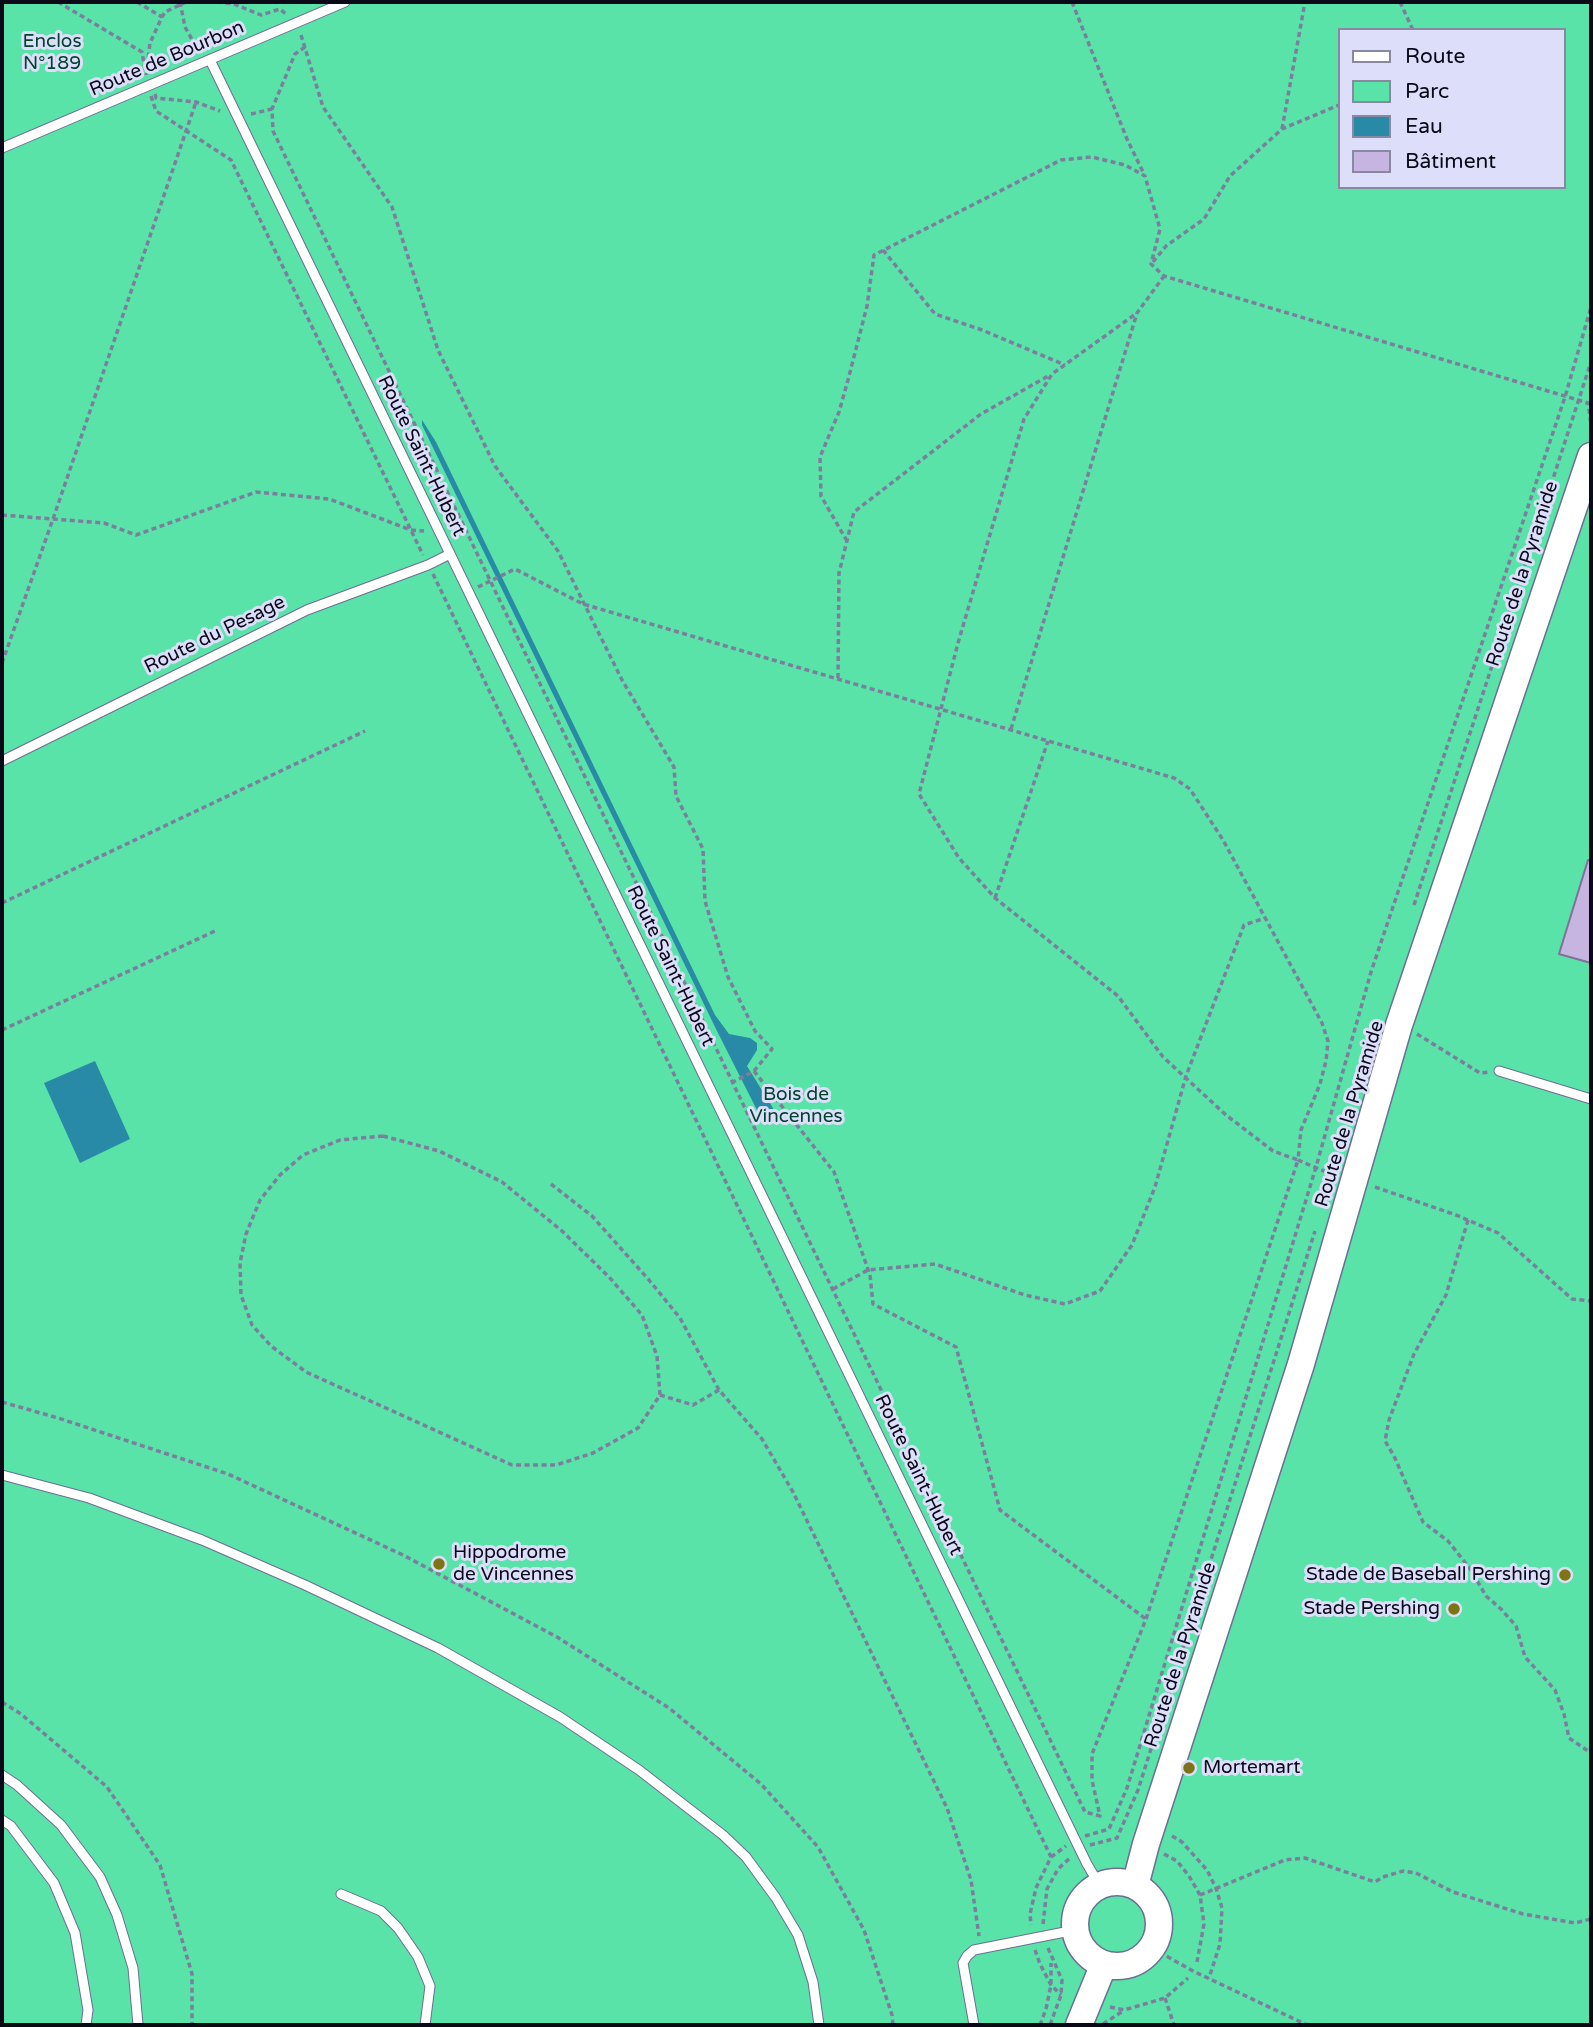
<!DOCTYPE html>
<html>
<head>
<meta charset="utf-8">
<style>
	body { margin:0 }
	#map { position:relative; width:1593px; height:2027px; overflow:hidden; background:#cdd0fc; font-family:"Varela Round",sans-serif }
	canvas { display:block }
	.frame { position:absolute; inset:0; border:4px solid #090918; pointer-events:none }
	.legend { position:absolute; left:1338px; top:28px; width:228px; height:161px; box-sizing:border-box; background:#dddffa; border:2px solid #8889a0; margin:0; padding:9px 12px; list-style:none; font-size:21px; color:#090918 }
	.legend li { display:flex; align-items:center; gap:14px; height:35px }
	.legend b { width:35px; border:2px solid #8889a0 }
</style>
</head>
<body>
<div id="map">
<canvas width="1593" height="2027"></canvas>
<div class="frame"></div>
<ul class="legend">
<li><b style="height:9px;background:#fff"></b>Route</li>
<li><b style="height:19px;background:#59e3a8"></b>Parc</li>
<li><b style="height:19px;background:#288aa6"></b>Eau</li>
<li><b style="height:19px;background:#c5b5e0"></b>Bâtiment</li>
</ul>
</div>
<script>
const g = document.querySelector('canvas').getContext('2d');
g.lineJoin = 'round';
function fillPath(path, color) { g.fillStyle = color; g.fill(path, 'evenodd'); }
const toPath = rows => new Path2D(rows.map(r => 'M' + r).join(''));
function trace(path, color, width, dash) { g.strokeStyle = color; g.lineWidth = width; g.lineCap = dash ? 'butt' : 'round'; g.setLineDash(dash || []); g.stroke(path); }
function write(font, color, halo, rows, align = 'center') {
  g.font = font + ' "Varela Round",sans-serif'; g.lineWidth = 6; g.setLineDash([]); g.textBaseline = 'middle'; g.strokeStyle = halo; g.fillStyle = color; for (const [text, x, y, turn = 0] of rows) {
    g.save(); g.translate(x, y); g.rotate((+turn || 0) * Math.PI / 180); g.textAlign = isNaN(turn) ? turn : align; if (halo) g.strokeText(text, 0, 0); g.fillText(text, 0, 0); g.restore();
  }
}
fillPath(toPath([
	[2,2,1591,2,1591,2025,2,2025],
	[1339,30,1563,30,1563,187,1339,187]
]), '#59e3a8');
fillPath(toPath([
	[422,420,436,442,715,1015,729,1034,750,1038,757,1043,757,1050,747,1066,773,1108,768,1121,764,1122,761,1118,717,1031,422,425],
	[95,1061,130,1139,80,1163,44,1083]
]), '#288aa6');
const building = toPath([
	[1588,860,1591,860,1591,963,1559,954,1588,860]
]);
fillPath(building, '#c5b5e0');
trace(building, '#807198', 2);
const lane = toPath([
	[210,60,1087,1864,1100,1886],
	[2,148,345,2],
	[2,761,307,610,428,565,450,554],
	[1499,1071,1591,1099],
	[2,1475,89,1498,202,1540,305,1585,438,1648,560,1717,639,1770,723,1835,746,1857,776,1898,798,1935,813,1982,819,2025],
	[2,1775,17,1785,61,1825,100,1877,117,1915,133,1968,138,2025],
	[2,1820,11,1826,54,1883,75,1933,88,2010,86,2025],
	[341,1894,381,1911,398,1928,418,1957,430,1986,425,2025],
	[974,2025,963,1963,967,1956,974,1950,1075,1930]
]);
const secondary = toPath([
	'1075 1924a42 42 0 1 1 84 0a42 42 0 1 1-84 0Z',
	[1135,1886,1146,1844,1301,1364,1399,1025,1591,456],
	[1079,2025,1104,1964]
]);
trace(lane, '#6c6e96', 11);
trace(secondary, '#6c6e96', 29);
trace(toPath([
	[58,2,142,52,146,75],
	[137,2,162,17],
	[180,2,185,27,199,52],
	[217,2,234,4,261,15,280,9,287,15],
	[1072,2,1127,139,1144,174],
	[1400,2,1413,30],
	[301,35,323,107,392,207,438,350,495,466,558,551,622,680,674,767,676,796,703,849,705,901,728,977,755,1031,772,1049,754,1071,733,1082],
	[305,47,295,54,272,109,273,131,1085,1812,1100,1816,1092,1780,1092,1754,1146,1619,1298,1160,1273,1151,1226,1115,1163,1057,1118,996,995,898,959,858,919,794,958,643,1024,419,1052,374,1137,313],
	[149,74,147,68,150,43,162,17,165,12,186,2],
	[155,94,156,98,196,102,220,111],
	[151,96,156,111,231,160,423,555],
	[251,114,272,109],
	[1282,129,1305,2],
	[883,250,935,314,982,330,1065,365],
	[1153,262,1166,246,1204,219,1230,176,1282,129,1339,105],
	[2,515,104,523,136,535,256,492,329,499,411,530,424,531],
	[847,541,821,496,820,457,839,412,848,380,867,306,874,255,1061,160,1092,157,1125,165,1145,176,1160,229,1151,264,1164,276,1588,403,1591,424],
	[433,574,1051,1857,1036,1888,1030,1914,1031,1925],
	[478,587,515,569,583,604,1174,778,1190,789,1223,840,1322,1023,1328,1041,1326,1061,1320,1084,1301,1130,1298,1160,1333,1175],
	[2,663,53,519,196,102],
	[838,678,839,573,854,512,981,414,1050,375],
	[1011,729,1137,313,1164,276],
	[995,898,1048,741],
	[2,903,365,731],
	[1414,905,1591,362],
	[2,1030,215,931],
	[1417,1034,1480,1073,1489,1072],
	[754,1071,834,1172,870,1275,873,1304,956,1347,1000,1510,1146,1619],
	[383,1136,439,1151,502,1182,562,1231,609,1277,642,1315,657,1356,660,1395,638,1428,593,1453,556,1465,512,1465,306,1372,271,1346,252,1325,241,1295,240,1263,246,1234,260,1200,280,1175,303,1155,340,1140,383,1136],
	[551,1184,592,1216,649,1280,680,1318,719,1390,762,1439,793,1492,947,1808,971,1880,979,1936],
	[1375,1187,1456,1215,1498,1233,1572,1299,1591,1301],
	[1468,1220,1446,1295,1414,1354,1389,1420,1385,1441,1394,1456,1423,1522,1448,1541,1471,1570,1486,1596,1501,1609,1516,1626,1525,1657,1555,1690,1564,1714,1569,1738,1591,1753],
	[833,1289,868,1270,935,1264,1025,1295,1065,1304,1100,1291,1132,1245,1155,1187,1186,1076,1244,925,1265,918],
	[660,1395,693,1405,719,1390],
	[2,1402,58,1418,228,1474,403,1555,557,1637,669,1708,761,1784,818,1847,864,1930,892,2015,893,2025],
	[2,1702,21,1714,107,1787,160,1865,192,1974,192,2025],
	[1085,1836,1109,1829,1127,1788,1316,1167,1371,972,1565,397,1591,307],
	[1172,1836,1182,1842,1207,1870,1216,1888,1222,1908,1220,1944,1209,1978],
	[1090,1845,1117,1838,1138,1790,1315,1231],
	[1164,1854,1177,1861,1189,1876,1200,1895,1204,1924,1197,1962],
	[1051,1857,1066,1846],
	[1200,1895,1285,1860,1305,1858,1375,1882,1383,1877,1403,1871,1416,1873,1453,1892,1523,1914,1575,1923,1591,1919],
	[1043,1924,1047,1889,1058,1869,1071,1857],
	[1048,1948,1062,1980,1061,1995,1050,2025],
	[1152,1948,1193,1971,1307,2025],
	[1035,1950,1040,1964,1051,1985,1061,1995],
	[1165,1998,1174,2025],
	[1110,2007,1124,2010,1165,1998,1188,1978],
	[1103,2024,1123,2011],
	[1040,2025,1046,2009,1051,1985,1051,1963]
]), '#7c7e9e', 3.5, [5, 3.5]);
trace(lane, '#fff', 9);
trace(secondary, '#fff', 26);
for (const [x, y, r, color] of [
	[439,1564,7,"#7e7315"],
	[1565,1575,7,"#7e7315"],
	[1454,1609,7,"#7e7315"],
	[1189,1768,7,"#7e7315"]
]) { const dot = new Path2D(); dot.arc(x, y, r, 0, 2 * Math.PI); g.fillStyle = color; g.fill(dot); trace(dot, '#dddffa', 2.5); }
write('19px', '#00442c', '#dddffa', [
	["Enclos",52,42],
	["N°189",52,64],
	["Bois de",796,1095],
	["Vincennes",796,1117]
]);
write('19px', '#090918', '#dddffa', [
	["Route de Bourbon",167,59,-23],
	["Route Saint-Hubert",421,456,64],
	["Route de la Pyramide",1523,574,-72],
	["Route du Pesage",215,635,-26],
	["Route Saint-Hubert",670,966,64],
	["Route de la Pyramide",1350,1114,-73],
	["Route Saint-Hubert",918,1475,64],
	["Route de la Pyramide",1181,1655,-72]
]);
write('19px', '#090918', '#dddffa', [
	["Hippodrome",453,1553],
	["de Vincennes",453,1575],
	["Stade de Baseball Pershing",1551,1575,"right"],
	["Stade Pershing",1440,1609,"right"],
	["Mortemart",1203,1768]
], 'left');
</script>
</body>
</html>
